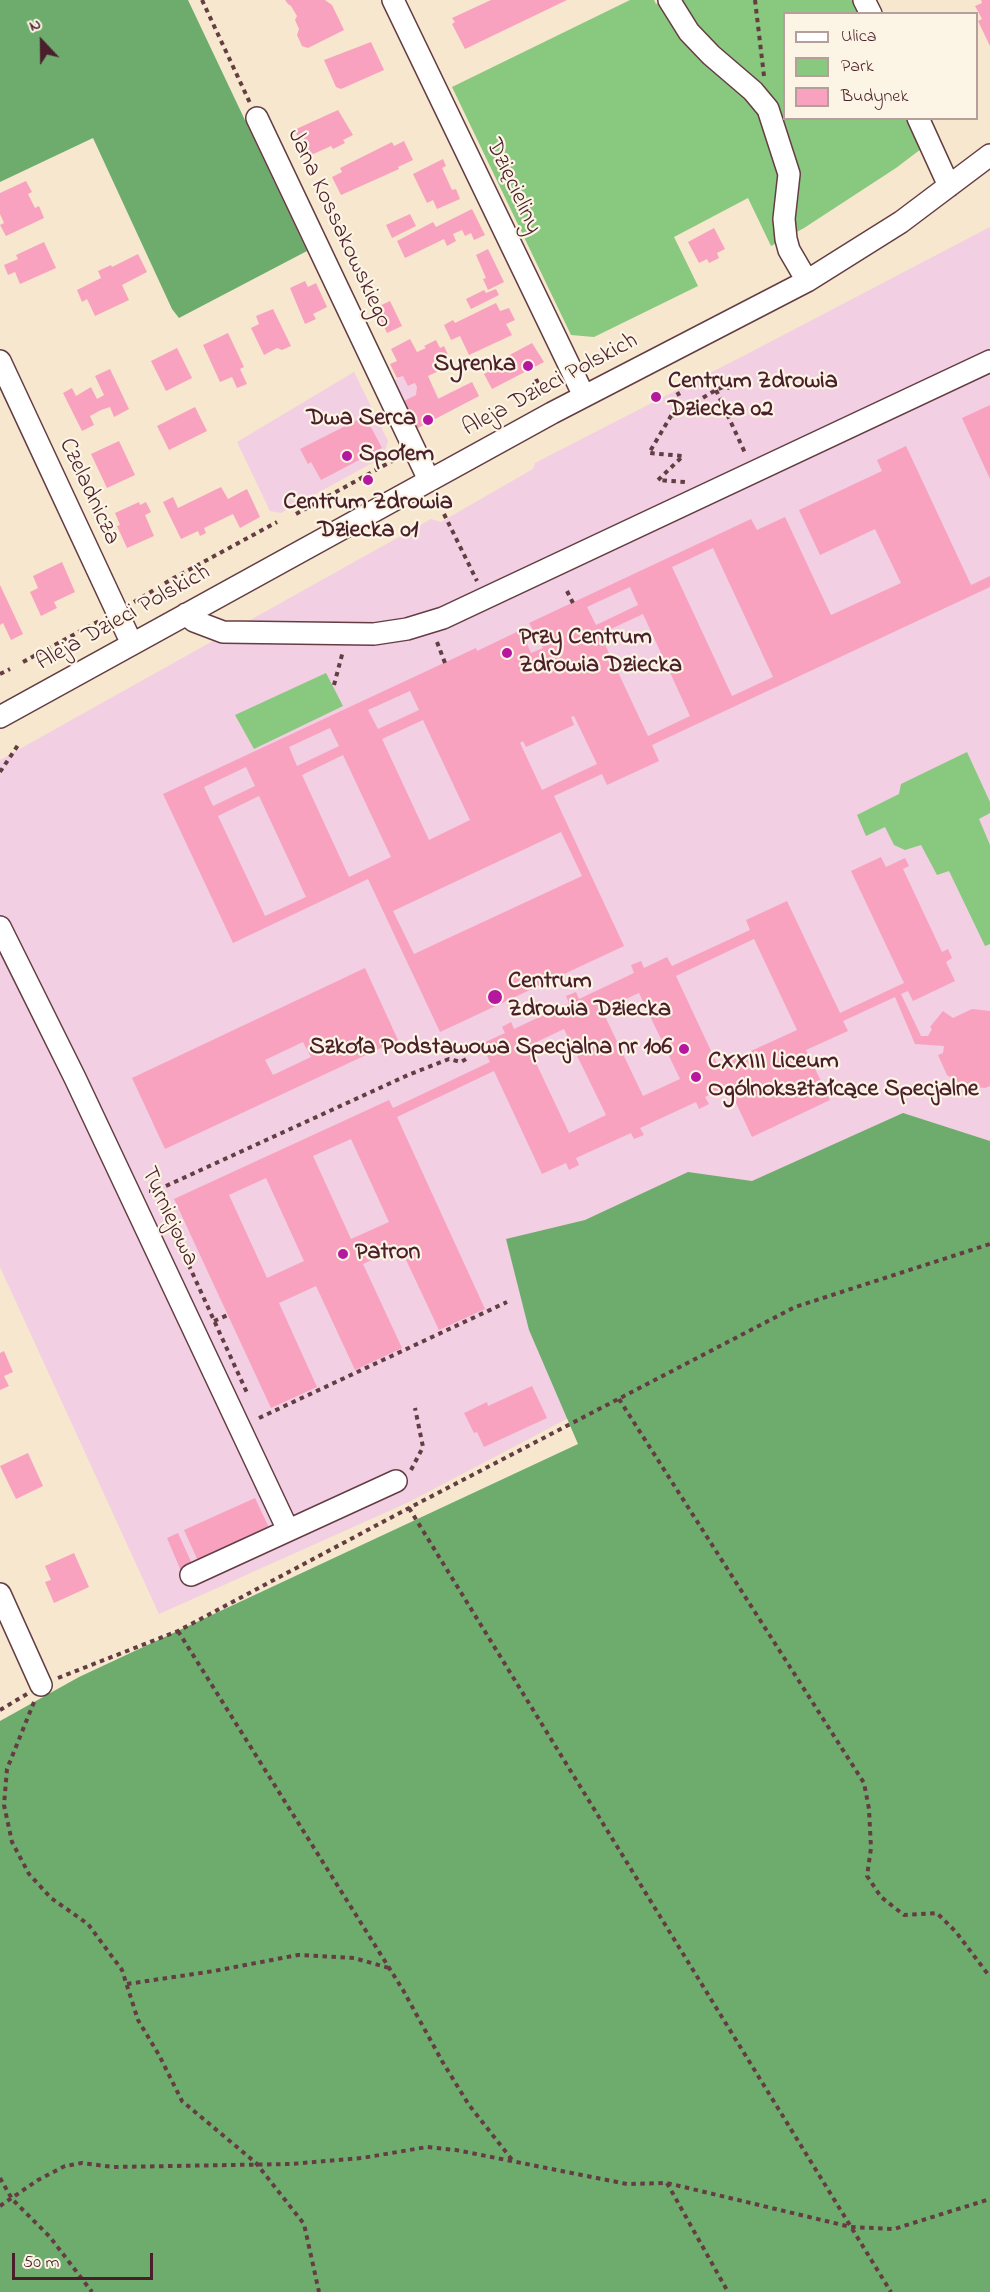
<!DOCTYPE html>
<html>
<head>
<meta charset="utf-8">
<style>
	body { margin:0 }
	#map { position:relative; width:990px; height:2292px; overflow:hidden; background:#f6e7ce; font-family:"Indie Flower",sans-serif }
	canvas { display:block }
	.legend { position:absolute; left:783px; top:12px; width:195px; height:108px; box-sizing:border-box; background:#fcf5e5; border:2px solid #b59f9b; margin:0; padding:8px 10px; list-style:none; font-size:18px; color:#4a1f2b }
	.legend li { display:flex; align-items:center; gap:12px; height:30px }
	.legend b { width:30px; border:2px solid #b59f9b }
	.north { position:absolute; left:12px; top:12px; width:60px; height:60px; -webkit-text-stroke:4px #fcf5e5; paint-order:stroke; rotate:338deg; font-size:16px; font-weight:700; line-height:24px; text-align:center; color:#4a1f2b }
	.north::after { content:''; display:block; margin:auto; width:21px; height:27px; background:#4a1f2b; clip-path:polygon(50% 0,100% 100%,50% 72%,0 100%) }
	.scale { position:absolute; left:12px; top:2253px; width:141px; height:27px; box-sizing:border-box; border:3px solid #4a1f2b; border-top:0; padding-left:8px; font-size:18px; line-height:21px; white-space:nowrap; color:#4a1f2b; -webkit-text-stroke:4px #fcf5e5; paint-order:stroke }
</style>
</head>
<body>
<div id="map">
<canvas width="990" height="2292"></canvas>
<ul class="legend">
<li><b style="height:8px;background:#fff"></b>Ulica</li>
<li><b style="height:16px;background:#89c87f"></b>Park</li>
<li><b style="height:16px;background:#f8a2c0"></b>Budynek</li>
</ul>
<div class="north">N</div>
<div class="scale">50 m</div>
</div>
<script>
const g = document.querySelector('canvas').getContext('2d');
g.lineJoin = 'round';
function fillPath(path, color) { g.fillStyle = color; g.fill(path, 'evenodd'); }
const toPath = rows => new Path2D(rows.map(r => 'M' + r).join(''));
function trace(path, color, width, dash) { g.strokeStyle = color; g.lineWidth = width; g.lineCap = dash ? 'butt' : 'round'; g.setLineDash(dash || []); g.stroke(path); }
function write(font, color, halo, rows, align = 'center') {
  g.font = font + ' "Indie Flower",sans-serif'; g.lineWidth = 4.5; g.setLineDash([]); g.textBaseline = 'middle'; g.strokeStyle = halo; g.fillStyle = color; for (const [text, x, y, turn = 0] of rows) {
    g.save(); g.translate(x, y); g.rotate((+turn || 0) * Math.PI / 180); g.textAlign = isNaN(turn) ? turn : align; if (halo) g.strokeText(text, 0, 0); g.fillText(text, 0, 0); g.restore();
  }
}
fillPath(toPath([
	[990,227,990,1235,789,1302,409,1502,159,1614,0,1267,0,760,431,519,441,522,533,469,535,463,749,353],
	[354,372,388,441,383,457,281,513,270,511,237,442],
	[403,376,409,386,428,377,439,398,472,382,479,396,414,430,390,382]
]), '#f2cfe2');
fillPath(toPath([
	[630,0,654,0,656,4,662,0,858,0,864,13,784,14,784,118,912,119,925,146,896,168,804,228,771,246,748,198,674,237,698,286,594,337,571,335,452,87],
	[326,673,343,706,254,749,235,715],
	[967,752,990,802,990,813,979,819,990,845,990,944,985,946,949,871,937,875,921,845,905,850,894,845,885,827,866,836,857,815,899,794,901,784]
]), '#89c87f');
fillPath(toPath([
	[0,0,188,0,307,251,179,318,172,309,93,138,0,182],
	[903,1113,990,1141,990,2292,0,2292,0,1721,79,1677,578,1444,529,1330,506,1239,585,1220,688,1172,752,1181]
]), '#6eac6e');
fillPath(toPath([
	[285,0,325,0,332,5,344,30,308,48,302,46,297,35,299,29,295,20,297,16,291,6,288,4],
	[491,0,567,0,465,49,452,24,455,22,452,18],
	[981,0,990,0,990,46,978,21,982,19,975,6,982,3],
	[371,42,384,70,341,89,336,87,324,60],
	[338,110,353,135,343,140,345,143,333,149,331,146,309,156,305,146,300,147,295,144,298,137,294,130],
	[404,141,413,160,398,167,399,169,341,195,332,177,342,172,340,168,392,142,394,146],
	[443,159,446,166,442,168,452,190,456,189,460,199,437,209,433,200,427,203,413,174],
	[26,181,32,192,28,194,35,208,39,206,44,218,6,236,0,225,4,223,0,214,0,193],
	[472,209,485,235,474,240,471,233,465,236,462,230,453,234,456,241,447,246,444,239,405,258,397,241,433,222,436,227],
	[410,214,416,226,392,238,386,225],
	[714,228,725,249,717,253,719,258,709,263,707,259,699,263,688,242],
	[44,242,56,268,20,284,15,272,8,275,4,265,18,259,16,255],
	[488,249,504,282,488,290,483,279,486,278,476,255],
	[138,254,147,272,122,285,129,300,95,316,87,299,82,302,77,290,101,278,98,271,111,265,112,267],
	[305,281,308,287,316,283,327,307,313,314,316,319,305,324,290,288],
	[496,289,499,295,471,309,466,299,484,290,486,293],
	[390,301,402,326,387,333,375,308],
	[496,303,500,311,509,308,515,320,506,324,512,335,469,355,460,336,451,340,444,325,453,320,455,323],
	[273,309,291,346,282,350,277,348,264,355,251,328,259,324,256,316],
	[228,333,244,367,240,369,247,384,237,388,232,377,220,382,203,345],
	[410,339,417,352,426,348,424,346,436,340,440,348,444,346,449,357,445,359,449,366,428,376,438,399,472,382,479,396,414,430,400,403,416,395,417,387,415,383,408,386,403,376,397,378,390,364,397,361,391,349],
	[532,343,544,362,492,389,484,374,506,363,504,358],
	[177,348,192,378,166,391,151,361],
	[110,369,129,409,114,417,110,407,101,410,90,416,94,425,82,431,63,393,72,388,76,396,91,387,97,399,104,395,95,376],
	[990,405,990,479,962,418],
	[195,407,207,431,169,450,157,426],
	[365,416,382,448,321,480,311,462,308,464,300,449],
	[119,441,135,475,107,488,91,454],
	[906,446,971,585,990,576,990,587,652,745,659,761,607,785,602,774,554,796,624,946,440,1032,368,879,233,943,163,794,476,648,477,651,521,630,531,653,543,648,529,623,751,519,757,530,785,517,831,615,901,583,875,529,820,555,799,510,882,471,877,460],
	[713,548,773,677,732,696,672,567],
	[630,587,638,605,596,625,587,607],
	[643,614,690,716,648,736,600,634],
	[410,691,419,710,378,729,368,710],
	[574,716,597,764,542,790,520,743,523,741,526,747,574,725,571,717],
	[423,720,470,820,429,840,382,739],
	[330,728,339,746,297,766,289,747],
	[343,755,391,857,349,877,302,775],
	[246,767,255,786,213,806,204,787],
	[259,796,306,897,265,916,218,816],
	[561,832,582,876,414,954,393,911],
	[221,487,228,499,247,489,260,517,240,528,233,514,204,528,206,533,200,536,198,531,181,539,163,502,173,497,178,508],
	[139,502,140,505,146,502,151,512,145,515,154,536,127,548,117,526,120,525,115,513],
	[62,562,75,592,54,602,57,608,41,616,30,592,38,588,33,576],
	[0,585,23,634,11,640,3,623,0,625],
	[881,857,886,867,905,858,909,866,903,869,942,952,948,949,952,958,946,962,955,981,913,1001,908,991,901,994,921,1036,928,1036,932,1029,930,1027,943,1011,953,1018,972,1009,990,1011,990,1086,985,1088,964,1086,947,1075,938,1055,943,1053,944,1046,915,1044,895,997,843,1021,848,1031,806,1050,830,1100,752,1137,728,1086,705,1097,709,1104,699,1109,696,1102,640,1128,644,1135,634,1139,631,1133,576,1158,579,1165,569,1170,566,1163,542,1174,494,1071,397,1117,485,1309,439,1330,400,1247,363,1264,402,1348,355,1370,316,1286,279,1303,317,1387,271,1408,174,1199,389,1100,393,1108,490,1062,481,1044,505,1033,502,1027,511,1022,514,1029,569,1003,566,996,576,992,579,999,634,973,631,965,641,961,644,968,667,957,672,966,750,930,746,920,787,901,840,1013,904,983,851,871],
	[754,939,797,1030,718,1066,676,976],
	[639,993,680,1079,643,1096,602,1010],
	[564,1029,606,1115,569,1133,528,1046],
	[351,1139,389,1222,351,1239,313,1156],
	[266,1178,304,1261,267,1278,229,1195],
	[365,968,398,1040,165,1149,132,1078],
	[303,1042,311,1057,273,1075,265,1060],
	[4,1351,13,1372,4,1376,9,1386,0,1390,0,1353],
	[532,1386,547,1418,484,1447,477,1432,474,1433,464,1413,487,1402,488,1406],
	[28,1453,43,1486,16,1499,0,1466],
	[255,1498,270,1530,199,1563,184,1530],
	[178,1533,193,1566,181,1571,167,1538],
	[74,1553,89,1587,54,1603,45,1582,51,1580,45,1566]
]), '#f8a2c0');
const minor = toPath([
	[393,0,584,396],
	[669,0,689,32,711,55,753,91,768,109,789,174,784,219,786,239,789,250,807,281],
	[864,0,871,14],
	[257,118,429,480],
	[918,118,949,186],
	[0,361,132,644],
	[186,614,194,621,223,632,374,634,407,629,443,618,990,361],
	[0,717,552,413,807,281,901,222,990,155],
	[0,927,75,1078,288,1530],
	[191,1575,396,1481],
	[0,1594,41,1685]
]);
trace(minor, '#643d43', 24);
trace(toPath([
	[202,0,250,103],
	[755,0,764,76],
	[536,379,540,388],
	[673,384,681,399,649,453,683,456,658,480,685,482],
	[716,390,746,455],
	[672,416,716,390,723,387,730,388],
	[296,514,394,460],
	[444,514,477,581],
	[567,591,573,603],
	[134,602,172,579,277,522],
	[437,642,445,663],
	[23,662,101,620],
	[0,674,10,669],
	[334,685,343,651],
	[0,772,18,745],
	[149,1191,155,1191,408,1075,449,1059,461,1062,468,1058],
	[155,1191,248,1395],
	[214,1321,228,1315],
	[619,1399,864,1783,869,1809,871,1848,867,1876,881,1897,904,1915,937,1913,956,1932,990,1977],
	[259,1418,507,1302],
	[411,1470,423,1447,415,1408],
	[409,1508,891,2292],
	[178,1631,403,1990,442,2061,469,2105,513,2161],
	[58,1678,178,1631,409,1508,795,1307,990,1244],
	[34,1702,7,1769,4,1805,12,1842,29,1874,51,1898,88,1924,122,1970,138,2020,159,2055,182,2101,256,2163,304,2224,319,2292],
	[0,1710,27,1694],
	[127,1984,214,1971,298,1955,354,1958,389,1968],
	[0,2178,12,2199,50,2237,92,2292],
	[667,2183,728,2292],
	[0,2206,38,2180,65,2166,82,2163,113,2167,291,2164,362,2158,427,2147,456,2150,627,2184,667,2183,851,2227,894,2229,990,2199]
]), '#643d43', 4, [4.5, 4.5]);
trace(minor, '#fff', 21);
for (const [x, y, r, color] of [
	[528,366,6,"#b5179e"],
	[656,397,6,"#b5179e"],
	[428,420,6,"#b5179e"],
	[347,456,6,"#b5179e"],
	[368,480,6,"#b5179e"],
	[507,653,6,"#b5179e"],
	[495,997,8,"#b5179e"],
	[684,1049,6,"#b5179e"],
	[696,1077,6,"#b5179e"],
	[343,1254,6,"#b5179e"]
]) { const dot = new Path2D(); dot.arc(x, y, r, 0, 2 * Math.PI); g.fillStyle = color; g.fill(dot); trace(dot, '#fcf5e5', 2); }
write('24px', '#4a1f2b', '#fcf5e5', [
	["Dzięcieliny",512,187,65],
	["Jana Kossakowskiego",338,229,65],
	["Aleja Dzieci Polskich",551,386,-28],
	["Czeladnicza",88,492,65],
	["Aleja Dzieci Polskich",124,619,-29],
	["Turniejowa",168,1217,65]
]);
write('bold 24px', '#4a1f2b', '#fcf5e5', [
	["Syrenka",516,366,"right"],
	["Centrum Zdrowia",668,383],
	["Dziecka 02",668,411],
	["Dwa Serca",416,420,"right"],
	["Społem",359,456],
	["Centrum Zdrowia",368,504,"center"],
	["Dziecka 01",368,532,"center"],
	["Przy Centrum",519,639],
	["Zdrowia Dziecka",519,667],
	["Centrum",508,983],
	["Zdrowia Dziecka",508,1011],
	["Szkoła Podstawowa Specjalna nr 106",672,1049,"right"],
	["CXXIII Liceum",708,1063],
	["Ogólnokształcące Specjalne",708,1091],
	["Patron",355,1254]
], 'left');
</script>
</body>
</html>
